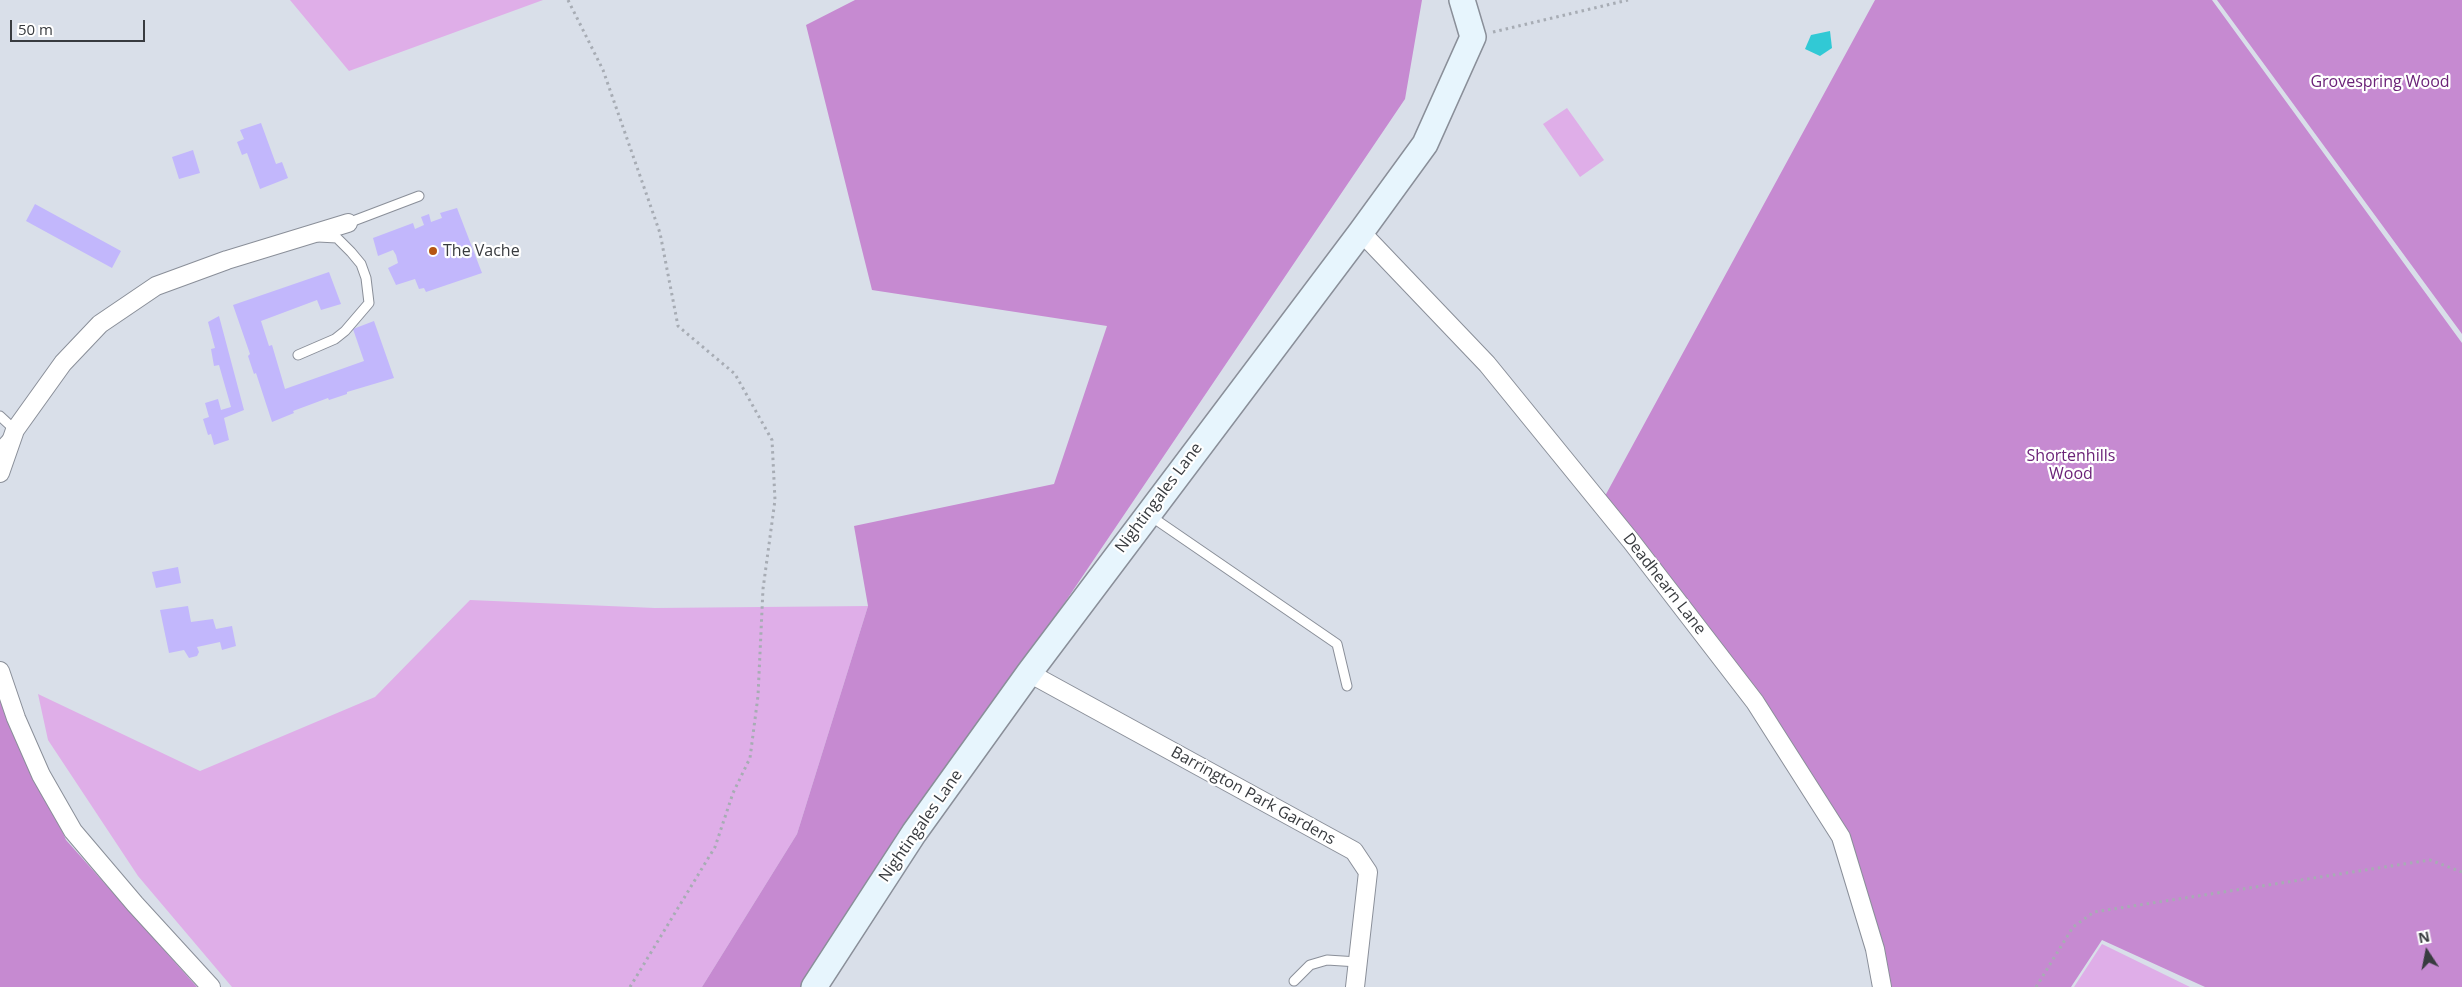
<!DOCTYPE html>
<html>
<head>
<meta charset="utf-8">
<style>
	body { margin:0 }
	#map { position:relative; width:2462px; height:987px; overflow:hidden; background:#d9dfe9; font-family:"Open Sans",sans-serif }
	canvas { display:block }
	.north { position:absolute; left:2402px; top:927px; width:50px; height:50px; -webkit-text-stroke:4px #fff; paint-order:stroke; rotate:349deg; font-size:14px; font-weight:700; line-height:20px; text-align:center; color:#383b3f }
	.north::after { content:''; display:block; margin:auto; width:18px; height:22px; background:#383b3f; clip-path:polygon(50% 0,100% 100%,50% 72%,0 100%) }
	.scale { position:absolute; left:10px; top:20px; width:135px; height:22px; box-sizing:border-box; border:2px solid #383b3f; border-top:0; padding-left:6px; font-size:15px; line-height:18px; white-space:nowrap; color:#383b3f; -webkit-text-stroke:4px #fff; paint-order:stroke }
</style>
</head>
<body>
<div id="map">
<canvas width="2462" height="987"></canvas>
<div class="north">N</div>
<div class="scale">50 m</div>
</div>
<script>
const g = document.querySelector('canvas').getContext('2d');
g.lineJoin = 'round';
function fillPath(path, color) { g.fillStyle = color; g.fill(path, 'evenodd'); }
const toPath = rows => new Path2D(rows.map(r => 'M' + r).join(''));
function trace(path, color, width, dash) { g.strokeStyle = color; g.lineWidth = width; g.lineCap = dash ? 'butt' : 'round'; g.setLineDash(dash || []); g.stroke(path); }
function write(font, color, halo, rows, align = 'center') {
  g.font = font + ' "Open Sans",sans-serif'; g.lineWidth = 4.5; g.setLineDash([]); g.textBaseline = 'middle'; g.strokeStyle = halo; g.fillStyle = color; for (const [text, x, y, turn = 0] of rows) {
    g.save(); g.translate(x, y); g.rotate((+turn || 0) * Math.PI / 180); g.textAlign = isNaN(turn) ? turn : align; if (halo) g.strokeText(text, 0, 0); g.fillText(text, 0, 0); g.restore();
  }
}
fillPath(toPath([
	[290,0,543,0,349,71],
	[1567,108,1604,160,1580,177,1543,124],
	[470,600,655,608,868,606,797,834,702,987,232,987,138,876,48,740,38,694,200,771,375,697],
	[2102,944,2190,987,2074,987]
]), '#dfaee8');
fillPath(toPath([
	[855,0,1422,0,1405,99,805,987,702,987,797,834,868,606,854,526,1054,484,1107,326,872,290,806,25],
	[1875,0,2212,0,2462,343,2462,987,2205,987,2102,940,2071,987,1890,987,1848,839,1781,726,1605,496],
	[2217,0,2462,0,2462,334],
	[0,683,66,840,197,987,0,987]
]), '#c68ad1');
fillPath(toPath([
	[1830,31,1832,48,1820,56,1805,49,1811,35]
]), '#31c9d5');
fillPath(toPath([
	[261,123,276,164,282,162,288,178,260,189,247,153,242,155,237,142,244,139,240,130],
	[193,150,200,173,179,179,172,157],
	[35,204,121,251,112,268,26,221],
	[457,208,482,273,426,292,424,288,419,289,415,279,396,285,388,268,398,263,396,255,393,250,378,256,373,238,413,223,415,229,424,225,421,217,429,214,431,222,442,218,440,213],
	[329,272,341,304,321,310,317,300,261,321,269,346,272,345,285,389,364,361,353,329,374,321,394,378,347,392,347,394,329,400,328,398,293,411,294,413,272,422,256,373,254,374,248,356,250,354,233,305],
	[219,316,244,410,224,418,229,440,214,445,211,434,208,435,203,419,209,417,205,403,218,399,221,410,231,407,219,365,214,366,211,349,215,348,208,322],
	[178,567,181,583,156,588,152,572],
	[188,606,191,622,213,619,216,629,232,626,236,646,222,650,220,642,197,647,199,652,197,656,189,658,184,650,169,653,160,610]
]), '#c2b7fc');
const lane = toPath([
	[348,223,419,196],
	[298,355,335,339,345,331,369,303,366,278,361,264,351,252,337,238,318,237],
	[0,416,15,430,0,446],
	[1149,515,1337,644,1347,686],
	[1294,981,1310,965,1327,960,1358,962]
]);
const street = toPath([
	[1361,232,1487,364,1631,541,1755,702,1841,837,1875,949,1882,987],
	[0,473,15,430,63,363,100,324,156,286,227,260,348,223],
	[0,671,16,718,41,775,73,831,135,904,211,987],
	[1029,673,1354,851,1368,872,1355,987]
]);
const secondary = toPath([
	[814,987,914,833,1029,673,1361,232,1425,144,1473,37,1462,0]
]);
trace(lane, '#8a8f99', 11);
trace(street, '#8a8f99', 20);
trace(secondary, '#8a8f99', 28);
trace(toPath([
	[568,0,603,70,660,233,678,326,735,374,772,440,775,500,763,589,758,696,750,758,733,793,715,847,630,987],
	[1493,32,1628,0],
	[2036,987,2073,927,2094,912,2430,860,2462,872]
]), '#a7acb4', 3, [2.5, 4]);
trace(lane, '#fff', 9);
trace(street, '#fff', 18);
trace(secondary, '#e7f5fd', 25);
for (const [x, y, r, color] of [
	[433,251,5,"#b65612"]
]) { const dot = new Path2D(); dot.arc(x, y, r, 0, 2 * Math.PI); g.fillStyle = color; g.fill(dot); trace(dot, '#fff', 2); }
write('16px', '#6b2278', '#fff', [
	["Grovespring Wood",2380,82],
	["Shortenhills",2071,456],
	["Wood",2071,474]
]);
write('16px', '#383b3f', '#fff', [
	["The Vache",443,251]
], 'left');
write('16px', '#383b3f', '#fff', [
	["Nightingales Lane",1159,498,-53],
	["Deadhearn Lane",1664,584,52],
	["Barrington Park Gardens",1253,796,29],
	["Nightingales Lane",921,826,-55]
]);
</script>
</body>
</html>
